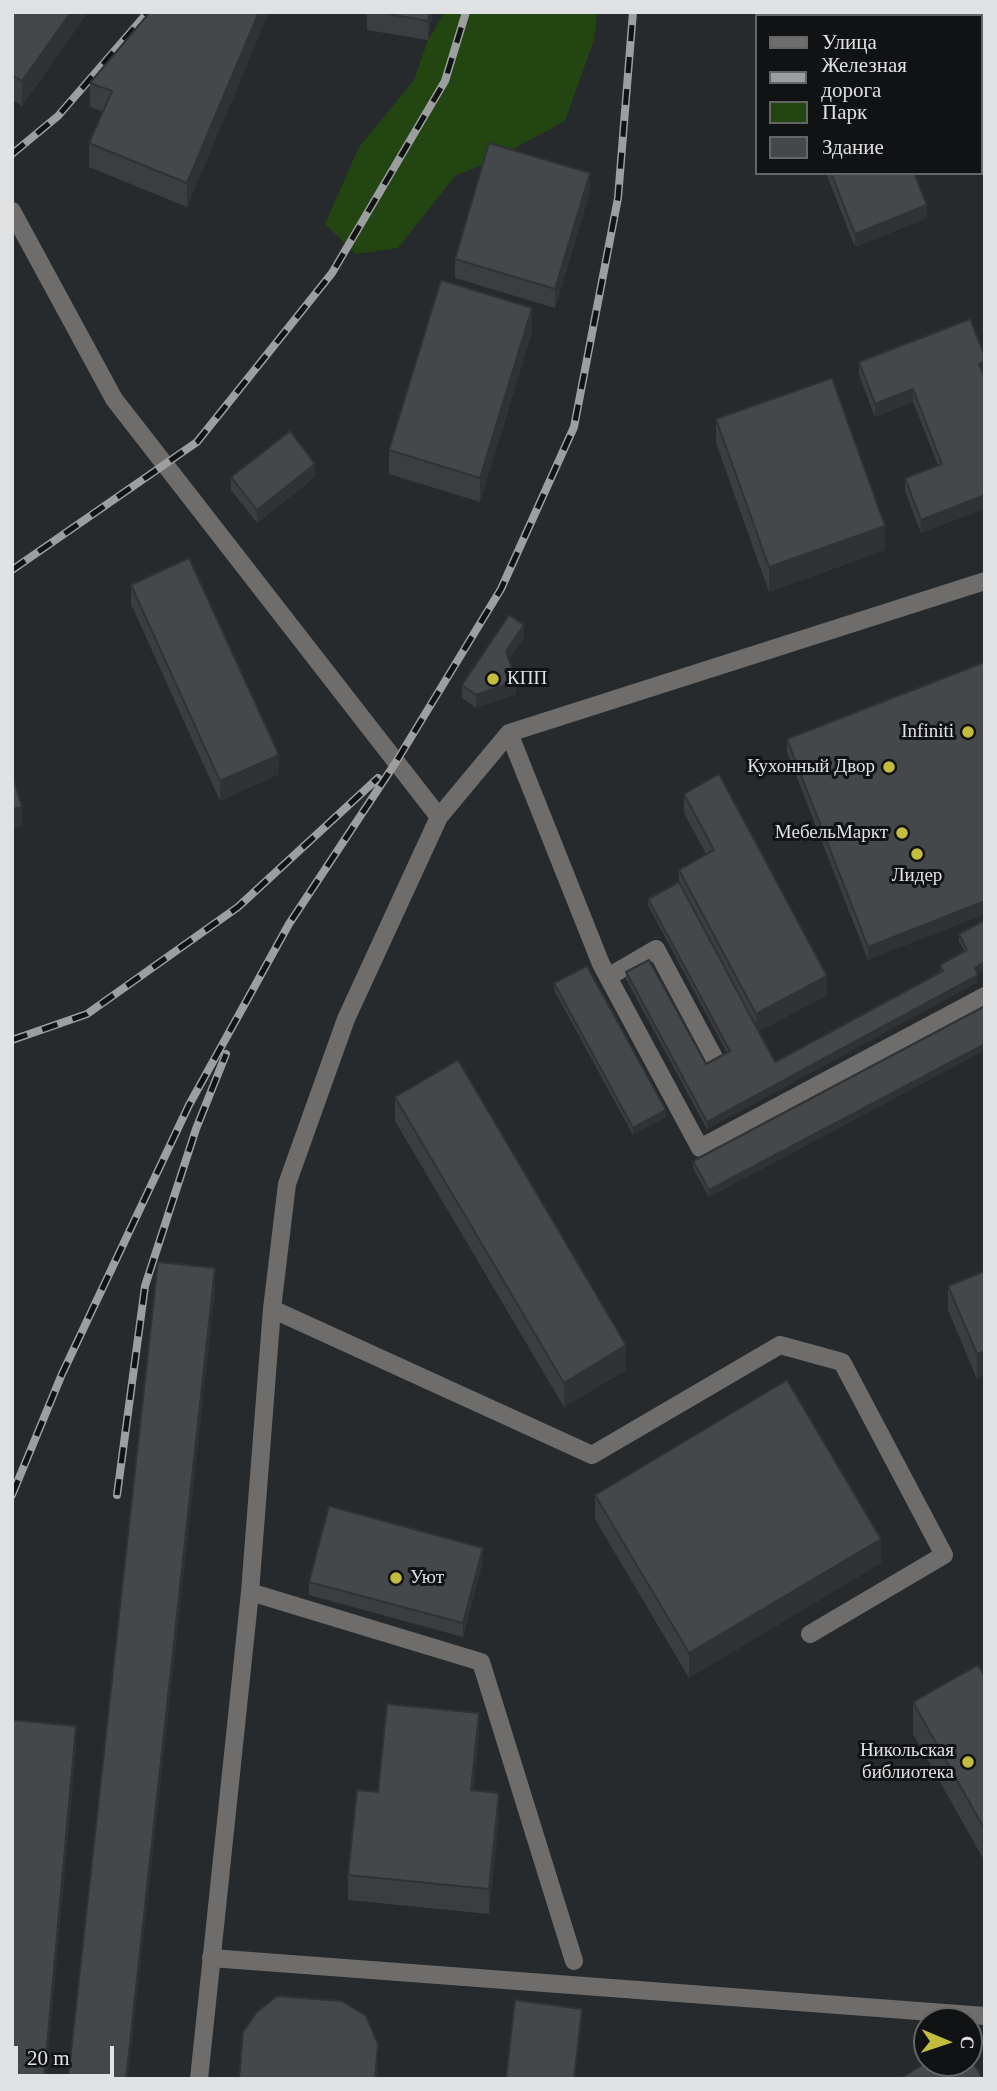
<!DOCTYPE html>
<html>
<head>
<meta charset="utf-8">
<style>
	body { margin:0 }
	#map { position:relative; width:997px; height:2091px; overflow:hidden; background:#272a2c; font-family:"Times New Roman",serif }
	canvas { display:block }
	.frame { position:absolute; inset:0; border:14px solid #e0e1e3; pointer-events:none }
	.legend { position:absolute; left:755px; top:14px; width:228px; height:161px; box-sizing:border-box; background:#111213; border:2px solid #646566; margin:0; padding:9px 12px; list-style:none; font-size:21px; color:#e0e1e3 }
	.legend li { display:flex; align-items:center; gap:14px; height:35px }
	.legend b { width:35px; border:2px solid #646566 }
	.north { position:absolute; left:913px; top:2007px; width:70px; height:70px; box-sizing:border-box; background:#111213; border:2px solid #646566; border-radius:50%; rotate:92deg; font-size:19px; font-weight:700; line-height:28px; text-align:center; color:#e0e1e3 }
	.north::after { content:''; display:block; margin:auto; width:24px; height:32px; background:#c4bc3d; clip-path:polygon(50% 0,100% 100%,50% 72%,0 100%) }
	.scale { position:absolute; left:14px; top:2046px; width:100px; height:32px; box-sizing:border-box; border:4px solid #e0e1e3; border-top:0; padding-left:9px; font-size:21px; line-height:24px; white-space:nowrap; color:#e0e1e3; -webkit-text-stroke:5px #111213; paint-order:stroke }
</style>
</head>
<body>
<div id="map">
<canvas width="997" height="2091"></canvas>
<div class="frame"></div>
<ul class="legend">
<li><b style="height:9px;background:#6e6d6b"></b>Улица</li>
<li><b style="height:9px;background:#9c9ea0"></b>Железная дорога</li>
<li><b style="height:19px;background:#234511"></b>Парк</li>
<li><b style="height:19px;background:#45484b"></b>Здание</li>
</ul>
<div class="north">С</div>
<div class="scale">20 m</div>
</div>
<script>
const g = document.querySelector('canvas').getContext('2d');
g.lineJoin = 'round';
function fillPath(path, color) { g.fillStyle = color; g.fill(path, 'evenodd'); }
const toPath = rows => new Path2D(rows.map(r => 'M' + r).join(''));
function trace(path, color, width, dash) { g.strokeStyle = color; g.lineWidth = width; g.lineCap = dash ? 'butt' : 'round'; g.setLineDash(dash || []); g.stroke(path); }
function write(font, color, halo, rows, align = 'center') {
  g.font = font + ' "Times New Roman",serif'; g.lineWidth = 6; g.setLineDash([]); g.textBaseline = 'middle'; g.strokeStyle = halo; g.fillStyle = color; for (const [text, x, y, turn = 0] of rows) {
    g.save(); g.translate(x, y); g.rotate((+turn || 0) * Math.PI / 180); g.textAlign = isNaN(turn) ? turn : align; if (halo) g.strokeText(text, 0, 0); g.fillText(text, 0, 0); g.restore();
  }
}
fillPath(toPath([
	[445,12,597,12,594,40,565,121,489,162,455,176,398,248,356,254,325,224,359,147,414,80,428,40]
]), '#234511');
trace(toPath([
	[12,211,114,399,439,817],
	[509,733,601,964,700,1148,985,996],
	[608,977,656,949,718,1065],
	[272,1309,592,1455,780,1345,842,1362,944,1555,810,1634],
	[250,1592,481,1662,574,1961],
	[211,1958,985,2016],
	[199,2079,250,1592,272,1309,287,1184,346,1019,439,817,509,733,985,581]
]), '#6e6d6b', 18);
const rail = toPath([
	[12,154,58,116,148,12],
	[12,570,197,442,332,273,445,81,466,12],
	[12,1040,87,1014,238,907,378,778],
	[12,1495,62,1374,189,1105,289,924,396,762,501,589,574,427,618,198,633,12],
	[117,1495,145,1286,196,1129,226,1054]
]);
trace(rail, '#9c9ea0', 8);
trace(rail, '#111213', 5, [16]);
fillPath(toPath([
	[12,12,88,12,22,106,12,99],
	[269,12,187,207,89,167,89,143,103,112,90,107,90,83],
	[367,12,433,12,428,40,367,30],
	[762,12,851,12,852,16,763,16],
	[826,173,914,173,927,218,855,247],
	[590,192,555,308,455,278,455,259],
	[532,332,480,502,389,474,389,450],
	[859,362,985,375,921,533,905,491,905,478,938,465,913,402,875,417,859,375],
	[716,419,885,550,769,592,716,443],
	[231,477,315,477,257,523,231,490],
	[131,585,279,774,220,801,131,604],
	[524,638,509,659,516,694,476,708,462,698,462,685],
	[985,662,868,960,787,752,787,739],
	[684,794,827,995,759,1031,775,1062,940,972,940,965,965,952,959,941,959,934,985,920,977,973,978,982,707,1129,626,979,626,972,706,1064,727,1053,648,905,648,899,679,882,679,870,706,854,684,813],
	[554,983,666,1117,633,1135,554,990],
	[985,1006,985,1050,709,1197,693,1168,693,1161],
	[395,1097,626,1370,564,1407,395,1121],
	[985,1271,977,1379,948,1310,948,1286],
	[595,1495,881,1563,689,1678,595,1519],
	[483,1561,463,1637,309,1595,309,1582],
	[985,1677,985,1862,913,1734,913,1702],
	[479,1737,473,1791,499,1817,489,1914,348,1900,348,1875,378,1792]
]), '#3b3e40');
fillPath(toPath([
	[71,12,88,12,22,106,22,81],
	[259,12,269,12,187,207,187,183],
	[430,12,433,12,428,40,428,21],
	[590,173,590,192,555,308,555,289],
	[927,205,927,218,855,247,855,234],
	[532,308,532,332,480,502,480,478],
	[985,361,985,375,979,377,979,364],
	[913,389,913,402,875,417,875,404],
	[315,464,315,477,257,523,257,510],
	[985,495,985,509,921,533,921,520],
	[885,526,885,550,769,592,769,567],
	[524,625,524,638,506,664,506,651],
	[516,681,516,694,476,708,476,695],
	[279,755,279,774,220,801,220,781],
	[22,807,22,826,12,829,12,809],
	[985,901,985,914,868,960,868,947],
	[985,962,985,969,975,975,975,968],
	[978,975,978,982,707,1129,707,1122],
	[827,976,827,995,756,1033,756,1014],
	[985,1044,985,1050,709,1197,709,1190],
	[666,1110,666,1117,633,1135,633,1128],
	[215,1268,215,1292,128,2079,126,2079],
	[626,1345,626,1370,564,1407,564,1383],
	[985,1351,985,1375,977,1379,977,1354],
	[881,1539,881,1563,689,1678,689,1653],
	[483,1548,483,1561,463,1637,463,1623],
	[479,1713,479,1737,471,1814,471,1790],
	[76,1726,76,1750,46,2079,44,2079],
	[499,1793,499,1817,489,1914,489,1889],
	[582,2009,582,2022,575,2079,574,2079],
	[378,2044,378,2079,375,2079]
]), '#303234');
const building = toPath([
	[12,12,71,12,22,81,12,75,12,12],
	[150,12,259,12,187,183,89,143,112,91,90,83,150,12],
	[377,12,430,12,428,21,377,12],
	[767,12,851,12,852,16,769,16,767,12],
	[489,143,590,173,555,289,455,259,489,143],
	[831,173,914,173,927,205,855,234,831,173],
	[441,280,532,308,480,478,389,450,441,280],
	[970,319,985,357,985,361,979,364,985,378,985,495,921,520,905,478,942,464,913,389,875,404,859,362,970,319],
	[832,378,885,526,769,567,716,419,832,378],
	[290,431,315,464,257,510,231,477,290,431],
	[189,558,279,755,220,781,131,585,189,558],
	[509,615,524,625,506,651,516,681,476,695,462,685,509,615],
	[985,662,985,901,868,947,787,739,985,662],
	[719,774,827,976,756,1014,679,870,714,850,684,794,719,774],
	[12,775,22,807,12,809,12,775],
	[679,882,775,1062,943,971,940,965,967,950,959,934,985,920,985,962,975,968,978,975,707,1122,626,972,649,960,706,1064,730,1051,648,899,679,882],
	[587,966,666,1110,633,1128,554,983,587,966],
	[985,1006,985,1044,709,1190,693,1161,985,1006],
	[458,1060,626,1345,564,1383,395,1097,458,1060],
	[158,1262,215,1268,126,2079,68,2079,158,1262],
	[985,1271,985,1351,977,1354,948,1286,985,1271],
	[787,1380,881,1539,689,1653,595,1495,787,1380],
	[329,1506,483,1548,463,1623,309,1582,329,1506],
	[978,1665,985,1677,985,1830,913,1702,978,1665],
	[387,1704,479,1713,471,1790,499,1793,489,1889,348,1875,357,1790,378,1792,387,1704],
	[12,1720,76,1726,44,2079,12,2079,12,1720],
	[277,1996,342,2001,366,2016,378,2044,375,2079,239,2079,243,2032,257,2012,277,1996],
	[515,2000,582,2009,574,2079,506,2079,515,2000],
	[969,2056,983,2079,900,2079,927,2062,969,2063,969,2056]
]);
fillPath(building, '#45484b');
trace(building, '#303234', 2);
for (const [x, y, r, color] of [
	[493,679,7,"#c4bc3d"],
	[968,732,7,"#c4bc3d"],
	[889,767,7,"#c4bc3d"],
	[902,833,7,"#c4bc3d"],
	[917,854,7,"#c4bc3d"],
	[396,1578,7,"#c4bc3d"],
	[968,1762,7,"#c4bc3d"]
]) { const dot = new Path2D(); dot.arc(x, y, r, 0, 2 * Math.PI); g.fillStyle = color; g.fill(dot); trace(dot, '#111213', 2.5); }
write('19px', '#e0e1e3', '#111213', [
	["КПП",507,679,"left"],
	["Infiniti",954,732],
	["Кухонный Двор",875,767],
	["МебельМаркт",888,833],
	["Лидер",917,876,"center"],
	["Уют",410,1578,"left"],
	["Никольская",954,1751],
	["библиотека",954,1773]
], 'right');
</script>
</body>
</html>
